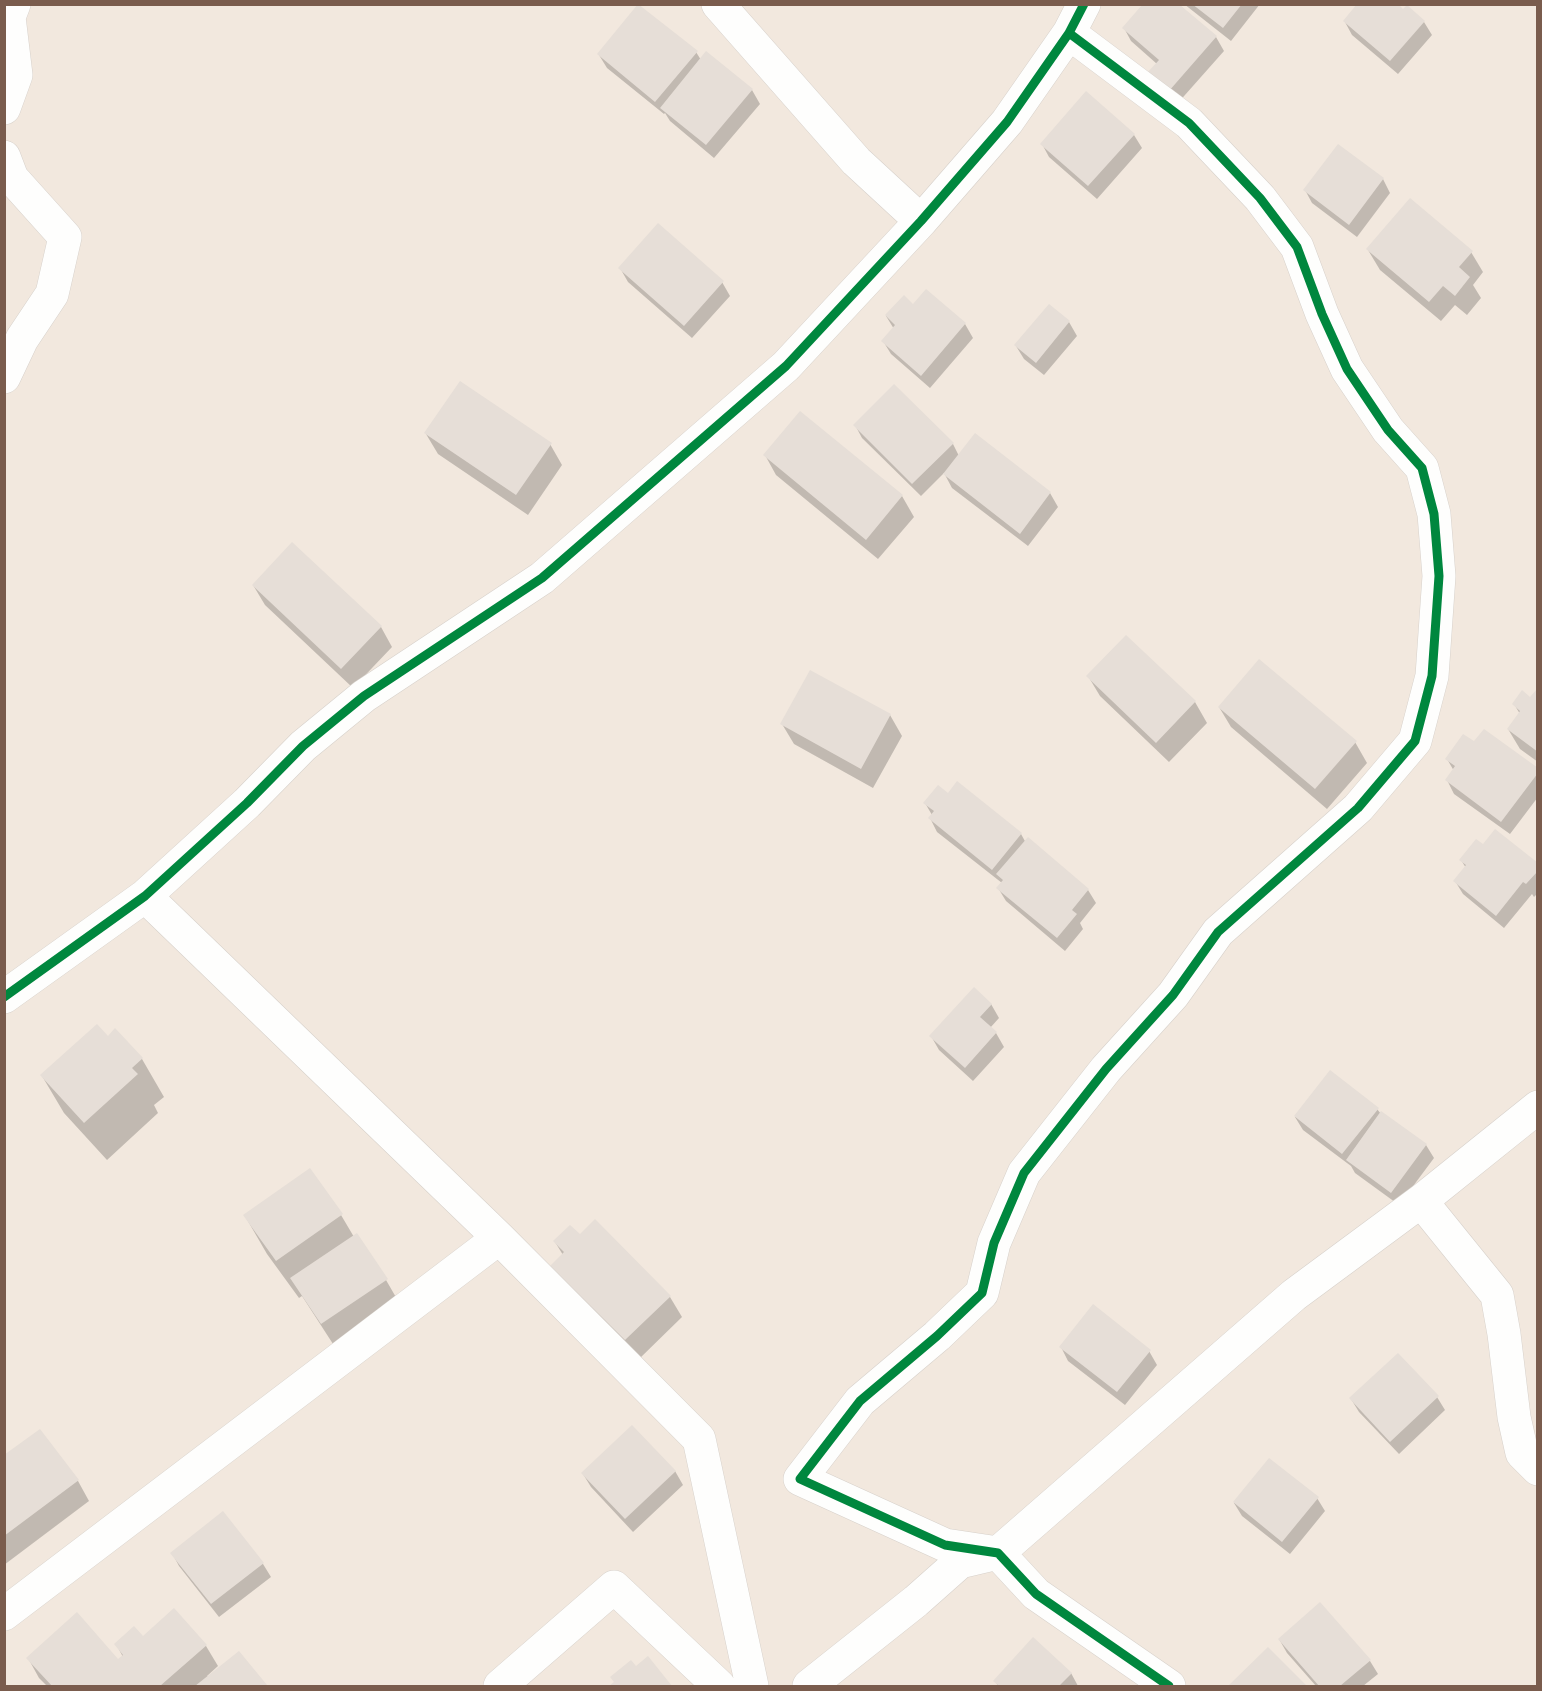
<!DOCTYPE html>
<html>
<head>
<meta charset="utf-8">
<style>
	body { margin:0 }
	#map { position:relative; width:1542px; height:1691px; overflow:hidden; background:#f9f5f0; font-family:Commissioner,sans-serif }
	canvas { display:block }
	.frame { position:absolute; inset:0; border:6px solid #7a5c4d; pointer-events:none }
</style>
</head>
<body>
<div id="map">
<canvas width="1542" height="1691"></canvas>
<div class="frame"></div>
</div>
<script>
const g = document.querySelector('canvas').getContext('2d');
g.lineJoin = 'round';
function fillPath(path, color) { g.fillStyle = color; g.fill(path, 'evenodd'); }
const toPath = rows => new Path2D(rows.map(r => 'M' + r).join(''));
function trace(path, color, width, dash) { g.strokeStyle = color; g.lineWidth = width; g.lineCap = dash ? 'butt' : 'round'; g.setLineDash(dash || []); g.stroke(path); }
fillPath(toPath([
	[5,5,1537,5,1537,1686,5,1686]
]), '#f2e8de');
fillPath(toPath([
	[1144,4,1178,4,1216,37,1224,51,1177,104,1157,64,1131,41,1124,28],
	[1184,4,1260,4,1231,41],
	[1345,22,1424,22,1432,35,1398,74,1352,35],
	[696,52,701,60,752,90,760,104,714,158,670,121,665,113,664,114,607,68,599,55],
	[1134,135,1142,148,1097,199,1049,157,1042,144],
	[1383,179,1390,193,1357,237,1312,203,1305,190],
	[1368,250,1471,252,1483,272,1473,285,1481,298,1467,315,1455,305,1441,321,1380,270],
	[620,268,722,282,730,296,692,338,628,282],
	[926,291,965,324,973,338,930,388,891,354,883,341,894,329,886,316,914,306],
	[1049,306,1069,322,1077,336,1044,375,1024,359,1016,346],
	[855,425,953,444,959,456,975,436,1050,493,1058,507,1028,546,952,488,944,473,921,496,862,438],
	[426,434,550,444,562,465,528,515,438,454],
	[765,455,902,496,914,517,878,559,776,475],
	[253,585,381,627,392,647,353,688,265,605],
	[1126,637,1195,702,1207,723,1169,762,1100,696,1088,676],
	[811,672,890,715,902,736,873,788,794,744,782,724],
	[1538,690,1538,762,1520,749,1508,729,1520,714,1514,704,1531,700],
	[1219,707,1355,742,1367,763,1327,809,1231,727],
	[1475,743,1538,770,1538,797,1510,834,1454,794,1447,780,1454,771,1447,759],
	[948,795,1021,834,1026,843,1088,890,1096,903,1080,923,1083,929,1065,951,1006,901,998,888,1002,883,937,832,930,818,932,815,925,803],
	[1483,846,1538,865,1538,893,1534,897,1532,894,1504,928,1463,894,1455,881,1466,868,1461,860],
	[991,1004,999,1018,990,1028,996,1033,1004,1047,973,1081,939,1050,931,1036],
	[108,1038,142,1059,164,1097,154,1105,158,1113,107,1160,64,1113,42,1076],
	[1377,1109,1381,1114,1426,1145,1434,1158,1399,1205,1355,1173,1351,1166,1303,1130,1295,1117],
	[341,1215,354,1237,386,1280,408,1318,344,1361,302,1296,299,1298,267,1254,245,1216],
	[580,1237,670,1297,682,1317,638,1360,564,1286,552,1266,563,1255,555,1242],
	[1061,1347,1149,1351,1157,1365,1125,1405,1068,1361],
	[1437,1397,1445,1410,1399,1454,1359,1412,1351,1399],
	[39,1431,78,1481,89,1501,4,1565,4,1457],
	[675,1471,683,1485,633,1532,591,1487,583,1474],
	[1317,1498,1325,1511,1290,1554,1242,1516,1234,1503],
	[223,1513,263,1564,271,1577,219,1617,179,1566,172,1553],
	[143,1638,206,1646,218,1666,207,1676,209,1677,239,1653,265,1686,47,1686,39,1678,28,1658,118,1661,123,1657,116,1644],
	[1279,1639,1370,1661,1378,1674,1363,1686,1316,1686,1287,1653],
	[1268,1649,1305,1686,1230,1686],
	[648,1658,670,1686,611,1686,636,1668],
	[1071,1673,1078,1686,998,1686,995,1681]
]), '#0003');
fillPath(toPath([
	[638,4,698,51,655,102,597,54],
	[1192,4,1242,4,1223,28],
	[1357,4,1398,4,1403,9,1407,5,1425,21,1390,61,1343,21],
	[1142,5,1180,5,1217,36,1169,91,1147,73,1159,60,1122,28],
	[706,51,753,89,706,145,660,108],
	[1086,91,1135,134,1088,186,1040,144],
	[1338,144,1384,178,1349,225,1303,190],
	[1410,198,1473,251,1459,267,1470,277,1455,296,1443,286,1429,302,1366,249],
	[658,223,724,281,684,326,618,268],
	[926,289,966,323,921,376,881,341,895,325,885,315,904,295,913,304],
	[1049,304,1070,321,1036,363,1014,345],
	[460,381,552,443,516,495,424,433],
	[894,384,954,443,912,484,853,425],
	[800,411,903,495,866,540,763,455],
	[975,433,1051,492,1020,534,943,474],
	[292,542,382,626,341,669,252,585],
	[1126,635,1196,701,1156,743,1086,676],
	[1259,659,1357,741,1315,789,1218,707],
	[810,670,891,714,861,769,780,724],
	[1538,688,1538,752,1507,729,1520,711,1512,704,1522,690,1530,697],
	[1484,729,1538,768,1538,773,1501,822,1445,780,1455,766,1445,759,1463,734,1474,741],
	[957,781,1022,833,992,870,928,818,934,811,923,803,938,785,948,793],
	[1495,829,1538,863,1538,871,1526,884,1523,882,1496,916,1453,881,1466,865,1459,860,1476,839,1483,844],
	[1028,837,1089,889,1072,910,1077,914,1057,938,996,888,1003,880,996,874],
	[974,987,992,1004,980,1017,997,1032,965,1068,929,1036],
	[97,1024,108,1036,115,1028,143,1058,132,1068,138,1074,84,1123,40,1075],
	[1330,1070,1379,1108,1342,1154,1294,1116],
	[1381,1111,1427,1144,1391,1193,1346,1160],
	[310,1168,343,1214,276,1261,243,1215],
	[595,1219,671,1296,625,1340,550,1266,564,1252,553,1241,570,1225,580,1234],
	[357,1233,388,1279,321,1324,290,1278],
	[1093,1304,1151,1350,1117,1392,1059,1347],
	[1398,1353,1439,1396,1390,1442,1349,1398],
	[632,1425,676,1471,625,1519,581,1473],
	[40,1429,79,1480,4,1536,4,1455],
	[1269,1458,1319,1497,1282,1542,1233,1502],
	[223,1511,264,1563,211,1604,170,1553],
	[1320,1602,1371,1660,1340,1686,1319,1686,1278,1639],
	[174,1608,207,1645,160,1686,52,1686,26,1658,77,1612,118,1659,123,1655,114,1644,134,1626,143,1636],
	[1033,1637,1072,1673,1059,1686,999,1686,993,1681],
	[1268,1647,1307,1686,1228,1686],
	[239,1651,267,1685,195,1686],
	[648,1656,672,1686,609,1686,614,1682,610,1677,631,1660,636,1666]
]), '#e6ded7');
const street = toPath([
	[718,4,856,161,921,221],
	[1069,33,1189,123,1260,198,1297,247,1322,314,1347,369,1388,430,1422,468,1434,514,1439,576,1432,676,1415,741,1358,808,1218,932,1173,995,1106,1069,1024,1173,994,1243,982,1293,937,1336,860,1401,800,1479,945,1545,998,1553,1036,1594,1169,1686],
	[4,108,16,75,9,17,14,4],
	[4,157,12,178,65,237,52,294,22,339,4,377],
	[145,896,499,1238,699,1439,752,1686],
	[4,997,145,896,247,803,303,746,364,696,542,578,786,366,921,221,1007,122,1069,33,1084,4],
	[1421,1201,1497,1295,1504,1334,1514,1417,1522,1453,1538,1469],
	[4,1614,499,1238],
	[500,1686,614,1587,719,1686],
	[809,1686,916,1601,960,1562,998,1553,1294,1295,1421,1201,1538,1107]
]);
trace(street, '#d7d1cb', 34);
trace(street, '#fefefd', 33);
trace(toPath([
	[1069,33,1189,123,1260,198,1297,247,1322,314,1347,369,1388,430,1422,468,1434,514,1439,576,1432,676,1415,741,1358,808,1218,932,1173,995,1106,1069,1024,1173,994,1243,982,1293,937,1336,860,1401,800,1479,945,1545,998,1553,1036,1594,1169,1686],
	[4,997,145,896,247,803,303,746,364,696,542,578,786,366,921,221,1007,122,1069,33,1084,4]
]), '#00873e', 9);
</script>
</body>
</html>
